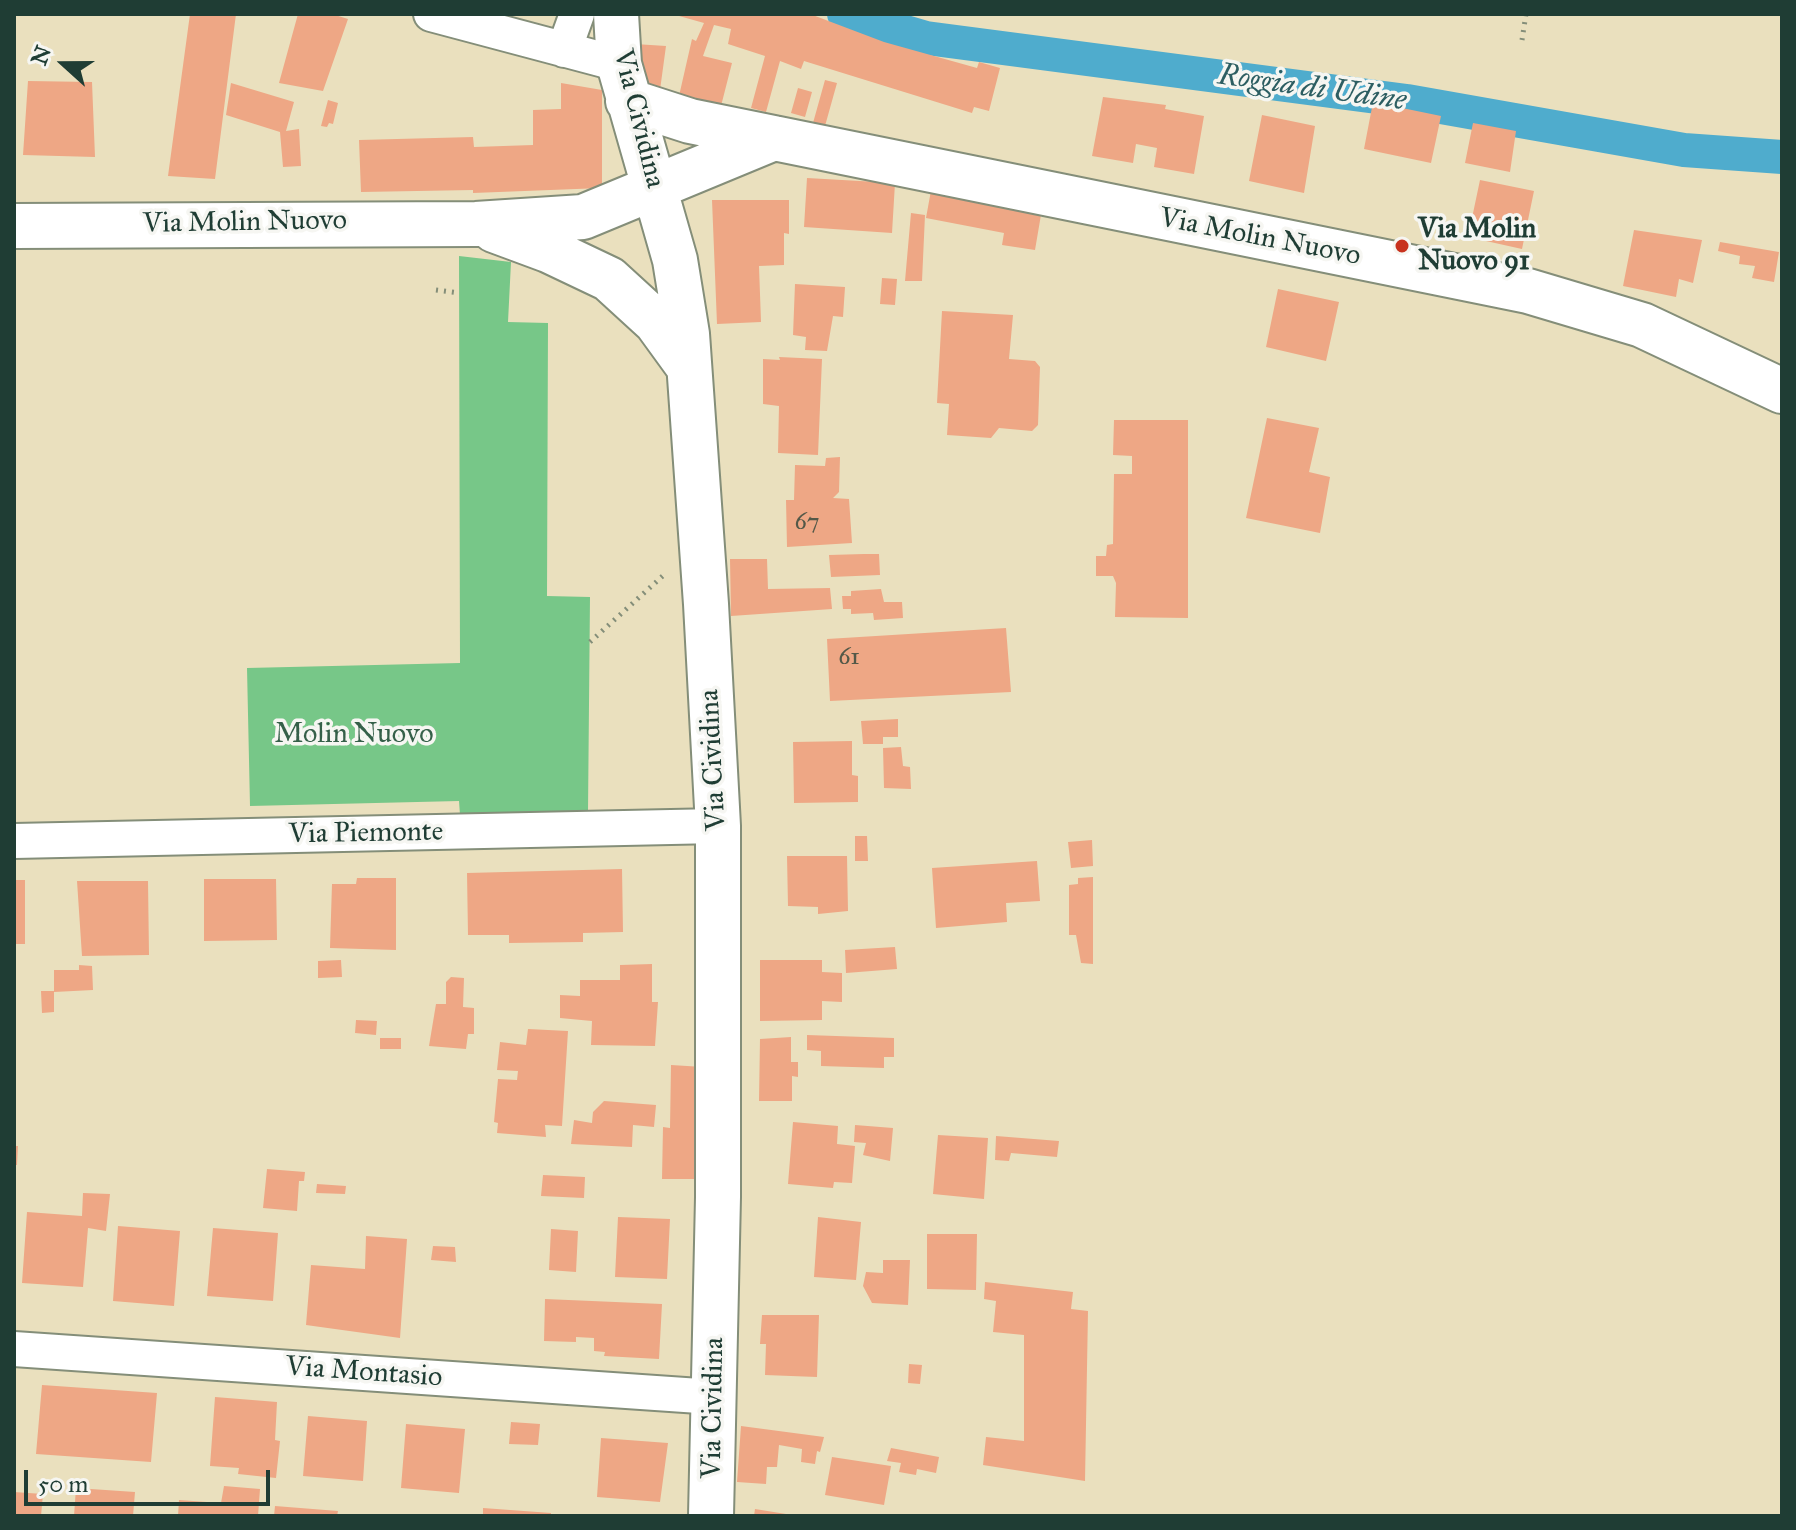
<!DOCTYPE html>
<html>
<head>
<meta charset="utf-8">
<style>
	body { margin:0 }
	#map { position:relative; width:1796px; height:1530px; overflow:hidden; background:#eae0be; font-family:"IM FELL Great Primer",serif }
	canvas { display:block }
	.frame { position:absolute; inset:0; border:16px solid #1f3d34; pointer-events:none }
	.north { position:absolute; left:24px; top:24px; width:80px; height:80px; -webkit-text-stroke:6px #f6f6f2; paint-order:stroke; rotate:291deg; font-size:22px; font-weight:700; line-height:32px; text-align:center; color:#1f3d34 }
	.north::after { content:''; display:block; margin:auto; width:28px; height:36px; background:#1f3d34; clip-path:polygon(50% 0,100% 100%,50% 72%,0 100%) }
	.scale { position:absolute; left:24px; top:1470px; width:246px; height:36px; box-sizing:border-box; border:4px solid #1f3d34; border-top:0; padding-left:10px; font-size:24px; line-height:28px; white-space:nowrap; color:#1f3d34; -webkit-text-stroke:6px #f6f6f2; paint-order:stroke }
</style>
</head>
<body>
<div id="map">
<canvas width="1796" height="1530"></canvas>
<div class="frame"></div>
<div class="north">N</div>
<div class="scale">50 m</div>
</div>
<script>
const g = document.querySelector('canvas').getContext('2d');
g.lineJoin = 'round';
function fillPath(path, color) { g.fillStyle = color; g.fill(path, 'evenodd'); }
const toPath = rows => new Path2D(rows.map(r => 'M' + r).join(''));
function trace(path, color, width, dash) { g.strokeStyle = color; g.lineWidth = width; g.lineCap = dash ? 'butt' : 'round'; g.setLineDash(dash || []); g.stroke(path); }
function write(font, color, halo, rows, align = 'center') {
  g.font = font + ' "IM FELL Great Primer",serif'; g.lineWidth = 7; g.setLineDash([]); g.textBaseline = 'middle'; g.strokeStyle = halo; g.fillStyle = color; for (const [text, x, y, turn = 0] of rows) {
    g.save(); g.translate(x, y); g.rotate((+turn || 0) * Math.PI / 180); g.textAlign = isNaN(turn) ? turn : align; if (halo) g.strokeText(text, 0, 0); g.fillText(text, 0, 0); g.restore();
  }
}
fillPath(toPath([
	[459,256,511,262,508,322,548,323,547,596,590,597,588,811,460,815,459,801,250,806,247,668,460,663]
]), '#77c788');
trace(toPath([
	[844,14,926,38,1407,101,1684,150,1782,157]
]), '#4faccd', 34);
fillPath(toPath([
	[190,14,236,14,215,179,168,176],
	[298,14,332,14,348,19,323,91,279,83],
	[672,14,810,14,884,42,977,68,979,62,1000,68,989,111,974,107,972,113,804,61,801,69,780,61,766,112,751,108,765,56,728,44,731,29,714,25,703,56,732,63,721,106,679,96,692,39,696,41,704,23],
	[635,44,666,46,660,90,638,85],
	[825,80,837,83,825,126,813,123],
	[28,81,92,82,95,157,23,155],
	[231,83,294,102,286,131,299,129,301,166,283,167,280,132,226,115],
	[561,83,602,90,602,188,473,193,473,190,361,192,359,140,473,137,474,147,533,145,533,110,561,109],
	[798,88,812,92,805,117,791,113],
	[1103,97,1166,105,1165,109,1204,116,1194,174,1154,167,1157,148,1136,144,1133,163,1092,156],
	[328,100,338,103,333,124,329,123,327,127,321,126],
	[1373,102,1441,116,1431,163,1364,149],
	[1262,115,1315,126,1304,193,1249,181],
	[1473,123,1516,131,1510,172,1465,163],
	[807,178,895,183,892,233,804,227],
	[1480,180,1534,191,1522,249,1468,237],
	[932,185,1043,203,1035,250,1002,245,1004,233,926,218],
	[712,200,789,200,789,234,784,233,784,265,759,266,761,322,717,324],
	[911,213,925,215,922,281,905,281],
	[1634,230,1702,240,1693,283,1679,279,1676,297,1623,286],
	[1720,242,1779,252,1774,282,1752,278,1755,266,1739,264,1740,256,1718,251],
	[882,278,897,279,895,305,880,304],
	[795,284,845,287,843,317,833,316,827,351,805,350,806,337,793,335],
	[1278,289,1339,302,1326,361,1266,347],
	[942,311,1013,315,1009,359,1035,361,1040,367,1038,425,1032,431,999,428,991,438,947,435,949,404,937,403],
	[779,357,822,359,818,455,778,453,779,406,763,404,763,359,780,360],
	[1267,418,1319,428,1309,472,1330,477,1320,533,1246,518],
	[1114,420,1188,420,1188,618,1115,617,1116,583,1113,576,1096,576,1096,556,1106,556,1107,545,1113,544,1114,474,1132,474,1132,456,1113,455],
	[840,457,839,492,833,498,849,499,852,543,787,547,786,500,794,500,795,465,825,466,826,458],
	[864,554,879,554,880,575,831,577,829,555],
	[730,559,767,559,768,589,830,588,832,609,731,616],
	[881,589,884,602,902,602,903,618,874,620,873,613,851,614,851,609,843,609,842,596,851,596,851,591],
	[1006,628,1011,692,830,701,827,639],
	[898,719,898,737,883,737,883,744,863,744,861,721],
	[852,741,852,775,858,776,858,802,794,803,793,742],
	[901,747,903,766,910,767,911,789,884,788,883,748],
	[855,836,867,836,868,861,855,861],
	[1092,840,1093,866,1071,868,1068,842],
	[787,856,847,856,848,911,818,914,818,907,788,906],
	[1037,861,1040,901,1006,903,1007,922,936,928,932,868],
	[622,869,623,932,583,933,583,942,509,943,509,935,468,935,467,873],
	[1093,877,1093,964,1081,963,1076,935,1069,935,1069,885,1078,884,1078,878],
	[357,878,396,878,396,950,330,948,332,884,356,884],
	[204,879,276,879,277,940,204,941],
	[14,880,25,880,25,944,14,944],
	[77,881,148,881,149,955,82,956],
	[895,947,897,969,846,973,845,950],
	[341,960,342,977,318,978,318,961],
	[760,960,822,960,822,972,842,973,842,1002,822,1001,822,1020,760,1021],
	[652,964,652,1002,658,1002,655,1046,591,1045,592,1021,560,1018,560,995,580,996,580,980,620,980,620,965],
	[79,965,92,966,93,990,54,992,54,1012,42,1013,41,991,54,991,54,970,79,970],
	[451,977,464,978,463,1007,474,1008,474,1034,468,1034,466,1049,429,1046,436,1004,446,1004,446,982],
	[356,1020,377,1021,376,1035,355,1033],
	[528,1029,568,1031,562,1126,545,1125,546,1137,497,1133,498,1123,494,1122,498,1079,517,1080,518,1071,497,1070,500,1042,526,1045],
	[807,1035,894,1038,894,1057,884,1057,884,1068,821,1066,821,1051,807,1050],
	[791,1037,791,1062,798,1062,798,1077,792,1076,792,1101,759,1101,760,1039],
	[380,1038,401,1038,401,1049,380,1049],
	[671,1065,703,1067,703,1179,662,1179,663,1127,670,1128],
	[604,1101,656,1105,654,1127,633,1125,632,1147,571,1144,574,1120,592,1123,593,1112],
	[793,1122,838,1126,837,1144,855,1146,852,1183,834,1182,833,1188,788,1184],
	[855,1125,893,1128,890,1161,863,1155,866,1143,854,1142],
	[938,1135,988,1138,984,1199,933,1194],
	[996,1136,1059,1141,1057,1157,1011,1153,1009,1161,995,1160],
	[14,1146,18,1146,17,1165,14,1165],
	[267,1169,305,1172,304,1181,299,1181,297,1211,263,1208],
	[543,1175,585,1177,584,1198,541,1196],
	[317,1184,346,1186,345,1194,316,1193],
	[83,1193,110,1194,106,1231,88,1228,83,1287,22,1283,27,1212,82,1216],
	[618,1217,670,1219,667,1279,615,1277],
	[818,1217,861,1222,856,1280,814,1277],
	[118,1226,180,1231,174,1306,113,1301],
	[213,1228,278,1233,273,1301,207,1296],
	[551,1229,578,1231,576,1272,549,1270],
	[927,1234,977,1234,976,1290,927,1289],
	[366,1236,407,1239,400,1338,306,1325,311,1265,365,1269],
	[433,1246,455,1247,456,1262,431,1260],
	[883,1260,910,1260,908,1305,872,1303,863,1286,866,1272,883,1273],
	[985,1282,1073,1292,1071,1309,1088,1311,1085,1481,983,1465,986,1437,1024,1441,1024,1335,993,1332,996,1301,984,1299],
	[545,1299,662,1304,659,1359,604,1356,605,1352,594,1351,594,1338,576,1337,576,1342,544,1341],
	[762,1315,819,1315,817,1377,765,1375,766,1344,760,1344],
	[909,1364,922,1365,920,1384,908,1383],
	[42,1385,157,1393,151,1462,36,1454],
	[215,1397,277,1402,275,1440,280,1441,276,1478,238,1474,239,1468,210,1466],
	[308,1416,367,1421,363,1481,303,1476],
	[511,1422,540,1424,538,1445,509,1444],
	[406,1424,465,1429,459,1493,401,1488],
	[741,1426,824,1437,820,1452,817,1451,815,1464,801,1462,802,1449,779,1445,777,1467,767,1467,766,1484,737,1482],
	[601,1438,668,1443,660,1502,597,1497],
	[891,1448,939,1457,936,1473,917,1469,916,1475,899,1472,901,1463,887,1461],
	[832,1457,891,1466,884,1505,825,1495],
	[224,1486,260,1489,258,1516,178,1516,179,1500,221,1503],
	[76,1488,135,1492,133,1516,74,1516],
	[14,1492,43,1494,41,1516,14,1516],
	[275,1506,338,1511,337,1516,274,1516],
	[483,1508,551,1513,551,1516,483,1516],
	[755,1509,786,1514,786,1516,754,1516]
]), '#eea785');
const street = toPath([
	[431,14,619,64],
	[564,50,577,14],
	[14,841,718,826],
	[14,1349,714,1397]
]);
const secondary = toPath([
	[616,14,619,64,675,260,687,334,706,604,718,826,718,1197,711,1516],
	[628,101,690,121,1528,291,1642,325,1782,391],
	[14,226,476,224,583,217,774,138],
	[494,230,548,250,609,279,656,322,688,366]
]);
trace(street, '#848e79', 38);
trace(secondary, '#848e79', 48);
trace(toPath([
	[1522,40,1526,14],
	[436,290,459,293],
	[590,642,666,573]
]), '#848e79', 5, [2, 6]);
trace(street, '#fff', 34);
trace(secondary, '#fff', 44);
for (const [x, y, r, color] of [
	[1402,246,8,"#c8321e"]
]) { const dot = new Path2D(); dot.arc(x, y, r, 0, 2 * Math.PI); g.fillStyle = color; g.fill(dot); trace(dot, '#f6f6f2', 3); }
write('24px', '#535848', null, [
	["67",807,523],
	["61",849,658]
]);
write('28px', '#1f3d34', '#f6f6f2', [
	["Via Cividina",638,119,76],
	["Via Molin Nuovo",245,223,-1],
	["Via Molin Nuovo",1260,238,11],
	["Via Cividina",714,760,-93],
	["Via Piemonte",366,834,-1],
	["Via Montasio",364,1373,4],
	["Via Cividina",714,1408,-89]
]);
write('bold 28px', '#1f3d34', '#f6f6f2', [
	["Via Molin",1418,230],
	["Nuovo 91",1418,262]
], 'left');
write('28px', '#356049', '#f6f6f2', [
	["Molin Nuovo",354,735]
]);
write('italic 30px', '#2d5e62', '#f6f6f2', [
	["Roggia di Udine",1312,89,8]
]);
</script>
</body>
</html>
